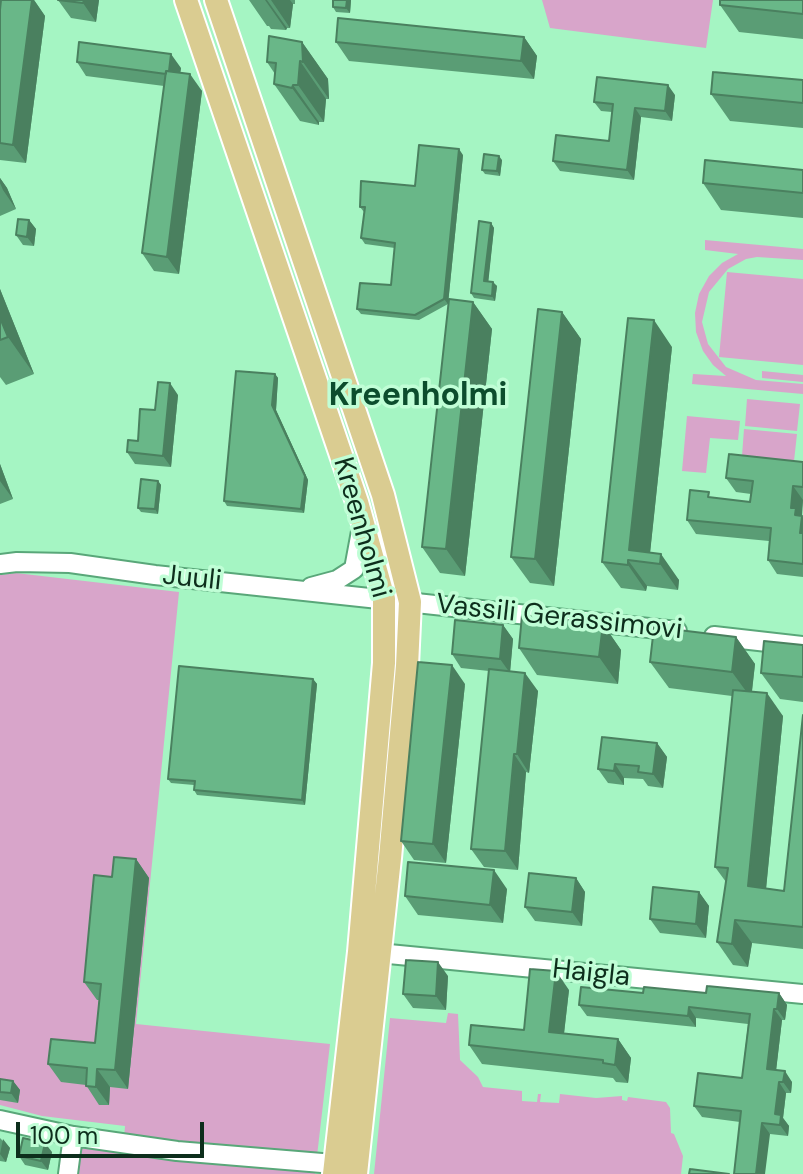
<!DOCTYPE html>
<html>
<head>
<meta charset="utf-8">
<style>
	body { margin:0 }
	#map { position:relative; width:803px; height:1174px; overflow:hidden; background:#a5f5c3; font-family:"DM Sans",sans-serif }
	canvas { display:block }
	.scale { position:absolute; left:16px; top:1122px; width:188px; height:36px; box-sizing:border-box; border:4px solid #0d2e1c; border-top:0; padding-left:10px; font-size:24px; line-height:28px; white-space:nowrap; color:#0d2e1c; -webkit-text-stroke:6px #c0fed6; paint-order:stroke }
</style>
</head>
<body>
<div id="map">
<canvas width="803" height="1174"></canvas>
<div class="scale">100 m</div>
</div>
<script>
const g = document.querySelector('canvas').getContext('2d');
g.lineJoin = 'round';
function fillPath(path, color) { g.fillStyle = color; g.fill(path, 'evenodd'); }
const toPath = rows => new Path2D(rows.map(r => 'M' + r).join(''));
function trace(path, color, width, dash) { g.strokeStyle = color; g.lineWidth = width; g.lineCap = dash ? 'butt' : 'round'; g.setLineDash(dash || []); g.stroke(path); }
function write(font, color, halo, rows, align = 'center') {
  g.font = font + ' "DM Sans",sans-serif'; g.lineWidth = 7; g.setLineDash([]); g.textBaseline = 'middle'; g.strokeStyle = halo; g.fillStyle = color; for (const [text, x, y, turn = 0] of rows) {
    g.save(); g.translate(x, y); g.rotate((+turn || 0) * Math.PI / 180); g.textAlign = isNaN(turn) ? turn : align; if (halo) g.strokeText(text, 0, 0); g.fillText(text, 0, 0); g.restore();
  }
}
fillPath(toPath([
	[542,0,713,0,706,48,550,28],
	[705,240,803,249,803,260,757,257,746,259,728,269,709,292,702,322,708,344,726,367,756,380,803,384,803,394,692,384,693,374,726,376,713,365,703,351,696,332,695,313,699,294,709,276,722,263,738,254,705,250],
	[727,272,803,279,803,365,719,357],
	[762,371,803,375,803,382,762,378],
	[747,399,800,404,797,431,745,426],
	[687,416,740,421,738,440,710,438,706,473,682,471],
	[744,429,797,434,794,461,742,456],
	[16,573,179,592,136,1024,330,1044,317,1156,124,1138,125,1126,42,1116,0,1105,0,575],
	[346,967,350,969,324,1153,344,973],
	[448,1013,458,1014,460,1060,478,1077,483,1087,522,1091,522,1101,537,1102,538,1094,541,1094,540,1102,559,1103,560,1094,596,1098,622,1096,622,1100,627,1101,628,1097,666,1102,670,1108,671,1133,674,1134,683,1156,681,1174,374,1174,390,1018,446,1023],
	[76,1148,316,1167,315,1174,73,1174]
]), '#d8a5ca');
const minor = toPath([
	[0,564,17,562,70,563,155,575,677,631],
	[311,587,337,580,354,569,362,526],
	[714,636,803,646],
	[368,952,803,994],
	[0,1120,73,1136,177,1151,346,1165],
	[68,1174,73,1136]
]);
const major = toPath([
	[186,0,357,502,384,599,384,663,359,952,334,1174],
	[216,0,383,495,410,602,407,666,390,858,356,1174]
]);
trace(minor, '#59a779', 22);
trace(major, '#fff', 26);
trace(minor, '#fff', 18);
trace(major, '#dacc91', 22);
fillPath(toPath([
	[1,0,34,0,45,16,26,163,0,160,0,10],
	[58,0,99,0,96,22,71,18],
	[249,0,295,0,295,4,293,4,290,28,287,28,286,30,271,29,269,26,267,26],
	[351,0,350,13,336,12,333,7],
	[803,0,803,39,739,32,720,5],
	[524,37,537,56,534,79,349,61,336,42],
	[302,42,328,79,329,99,326,99,324,122,319,122,319,125,300,121,274,84,275,74,267,62],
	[77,62,181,68,180,73,202,91,179,274,154,271,142,253,164,86,86,76],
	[803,80,803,128,730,121,711,94],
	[675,95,672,121,641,117,634,180,560,171,553,161,609,141,612,112,601,111,594,102],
	[463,155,448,304,419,320,361,314,357,309,391,285,395,248,365,244,361,238,364,212,360,207,415,186],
	[502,160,500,176,485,174,482,170],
	[803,170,803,218,721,210,703,183],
	[0,178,7,188,16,209,0,216],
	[29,220,36,229,34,246,23,245,16,235],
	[491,223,494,228,488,281,497,286,495,301,474,298,471,293],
	[0,289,34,374,6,385,0,377],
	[473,302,492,329,465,576,440,573,422,547],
	[562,312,581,339,554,586,530,583,511,557],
	[672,347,650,552,679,580,678,590,647,586,646,591,621,588,602,562],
	[275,374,278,378,276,410,308,480,304,513,227,506,224,501],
	[178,395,171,467,135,464,127,452,138,441,155,410],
	[803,462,803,500,801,516,803,518,803,577,777,574,768,560,769,541,696,534,687,520,713,498,750,502,751,494,736,492,726,478],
	[0,464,13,499,0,504],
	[158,481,161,485,158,514,141,512,138,508],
	[603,624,621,650,618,684,537,675,519,648],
	[503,625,513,639,510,671,538,691,529,773,526,772,518,870,484,867,471,849,489,671,461,668,452,654],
	[736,637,755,664,752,692,783,716,766,888,784,891,803,715,803,949,752,943,748,967,733,965,717,942,726,882,715,867,732,696,669,688,650,662],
	[803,645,803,702,780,699,761,673],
	[313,679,317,684,305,805,197,795,194,790,194,785,171,783,168,779],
	[465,684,446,863,414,860,401,841],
	[657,743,667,757,663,788,648,786,643,779,624,778,624,785,608,783,598,769],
	[136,859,149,878,128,1089,110,1087,109,1105,99,1105,86,1085,61,1082,48,1064,95,1043,99,1000,97,1000,84,982,112,877],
	[576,878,585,892,582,926,535,921,525,907],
	[507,889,503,923,418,915,405,896],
	[699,892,709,906,706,938,660,933,650,919],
	[448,976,446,1010,413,1008,403,994],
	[569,990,564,1034,618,1039,631,1058,628,1083,616,1082,613,1078,482,1064,469,1045,524,1030],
	[643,993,779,993,787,1005,785,1020,782,1020,776,1070,792,1082,791,1093,786,1093,783,1118,789,1126,788,1136,770,1134,740,1122,702,1117,694,1106,742,1078,748,1024,696,1018,696,1027,587,1016,579,1005],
	[0,1079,13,1081,20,1090,18,1103,0,1100],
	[0,1138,10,1148,6,1162,0,1161],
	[52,1152,48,1170,25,1165,19,1156]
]), '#5a9d75');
fillPath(toPath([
	[32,0,34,0,45,16,26,163,13,145],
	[84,0,99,0,96,22,83,3],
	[265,0,267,0,287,28,286,30],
	[271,0,290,0,293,4,290,28],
	[347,0,351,0,350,13,346,8],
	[524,37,537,56,534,79,521,61],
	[302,42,328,79,329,99,303,62],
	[171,54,181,68,178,88,168,74],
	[300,61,326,99,324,122,298,85],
	[190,74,202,91,179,274,167,257],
	[293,85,319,122,319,125,292,88],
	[668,85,675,95,672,121,665,111],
	[635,108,641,117,634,180,627,170],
	[459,149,463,155,448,304,444,299],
	[499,156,502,160,500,176,497,171],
	[0,178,7,188,16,209,3,190,0,183],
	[29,220,36,229,34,246,27,237],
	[491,223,494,228,488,285,484,281],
	[493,282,497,286,495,301,492,296],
	[0,289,34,374,8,337,0,318],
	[473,302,492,329,465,576,446,549],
	[562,312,581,339,554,586,535,559],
	[654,320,672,347,649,563,629,550],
	[275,374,278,378,276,410,308,480,304,513,301,509,272,405],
	[170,383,178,395,171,467,163,456],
	[0,464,13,499,0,481],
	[158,481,161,485,158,514,155,509],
	[793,486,803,500,802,516,803,518,803,537,800,533,791,508],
	[661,554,679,580,678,590,660,564],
	[628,560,647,586,646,591,628,565],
	[603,624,621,650,618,684,599,657],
	[503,625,513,639,510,673,500,659],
	[736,637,755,664,751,698,732,672],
	[452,665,465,684,446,863,433,844],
	[525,673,538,691,529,773,517,754],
	[313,679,317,684,305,805,302,800],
	[767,693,783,716,764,910,748,886],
	[657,743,667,757,663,788,653,774],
	[514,754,526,772,518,870,505,851],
	[615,764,624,778,624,785,614,771],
	[136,859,149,878,128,1089,115,1070],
	[494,870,507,889,503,923,490,905],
	[576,878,585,892,582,926,572,912],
	[699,892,709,906,706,938,696,924],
	[735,920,752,943,748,967,732,944],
	[438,962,448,976,446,1010,436,996],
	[556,971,569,990,562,1050,549,1032],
	[779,993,787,1005,785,1020,777,1009],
	[689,1007,696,1018,696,1027,688,1016],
	[774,1009,782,1020,775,1080,767,1069],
	[618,1039,631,1058,628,1083,615,1065],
	[97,1069,110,1087,109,1105,96,1087],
	[785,1071,792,1082,791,1093,783,1082],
	[13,1081,20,1090,18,1103,11,1093],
	[779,1082,786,1093,783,1118,789,1126,788,1136,780,1125,775,1114],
	[762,1123,770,1134,765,1174,756,1174],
	[3,1139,10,1148,6,1162,0,1154],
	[45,1143,52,1152,48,1170,41,1161]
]), '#4a805f');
const building = toPath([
	[1,0,32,0,13,145,0,143,0,10,1,0],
	[58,0,84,0,83,3,58,0],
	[333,0,347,0,346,8,333,7,333,0],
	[720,0,803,0,803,14,720,5,720,0],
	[338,18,524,37,521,61,336,42,338,18],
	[269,36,302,42,303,62,300,61,298,85,293,85,292,88,274,84,276,63,267,62,269,36],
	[79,42,171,54,169,71,166,71,166,74,77,62,79,42],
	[166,71,190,74,167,257,142,253,166,71],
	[713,72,803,80,803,103,711,94,713,72],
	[597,77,668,85,665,111,635,108,627,170,553,161,556,135,609,141,613,104,594,102,597,77],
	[419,145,459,149,444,299,415,315,357,309,360,283,391,285,395,243,361,238,365,207,360,207,361,181,415,186,419,145],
	[484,154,499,156,497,171,482,170,484,154],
	[705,160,803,170,803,193,703,183,705,160],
	[18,219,29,220,27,237,16,235,18,219],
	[479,221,491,223,484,281,493,282,492,296,471,293,479,221],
	[449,299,473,302,446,549,422,547,449,299],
	[538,309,562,312,535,559,511,557,538,309],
	[0,318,8,337,0,340,0,318],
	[628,318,654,320,629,550,661,554,660,564,628,560,628,565,602,562,628,318],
	[236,371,275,374,272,405,305,476,301,509,224,501,236,371],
	[158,382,170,383,163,456,127,452,128,440,138,441,140,409,155,410,158,382],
	[729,454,803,462,803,487,793,486,791,508,796,508,795,515,802,516,800,533,803,533,803,564,768,560,771,528,687,520,690,490,709,492,708,497,750,502,753,481,726,478,729,454],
	[141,479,158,481,155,509,138,508,141,479],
	[522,615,603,624,599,657,519,648,522,615],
	[455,620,503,625,500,659,452,654,455,620],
	[654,627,736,637,732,672,650,662,654,627],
	[764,641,803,645,803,677,761,673,764,641],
	[418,662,452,665,433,844,401,841,418,662],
	[179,666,313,679,302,800,194,790,195,781,168,779,179,666],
	[489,669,525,673,517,754,514,754,505,851,471,849,489,669],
	[733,690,767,693,748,886,784,891,803,715,803,927,735,920,732,944,717,942,728,868,715,867,733,690],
	[602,737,657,743,653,774,638,772,639,766,615,764,614,771,598,769,602,737],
	[114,857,136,859,115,1070,97,1069,96,1087,86,1086,87,1068,48,1064,51,1039,95,1043,101,984,84,982,94,875,112,877,114,857],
	[408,862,494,870,490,905,405,896,408,862],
	[529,873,576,878,572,912,525,907,529,873],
	[653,887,699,892,696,924,650,919,653,887],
	[406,960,438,962,436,996,403,994,406,960],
	[530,969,556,971,549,1032,618,1039,615,1065,603,1063,603,1060,469,1045,471,1025,524,1030,530,969],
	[707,986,779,993,777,1009,774,1009,767,1069,785,1071,783,1082,779,1082,775,1114,781,1115,780,1125,762,1123,756,1174,734,1174,741,1111,694,1106,698,1073,742,1078,750,1014,689,1007,688,1016,579,1005,581,987,643,993,644,987,706,993,707,986],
	[0,1079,13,1081,11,1093,0,1092,0,1079],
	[23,1138,45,1143,41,1161,19,1156,23,1138],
	[690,1169,729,1174,689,1174,690,1169]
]);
fillPath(building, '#69b788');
trace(building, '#4a805f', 2);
write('28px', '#0d2e1c', '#c0fed6', [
	["Kreenholmi",361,528,74],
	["Juuli",192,579,6],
	["Vassili Gerassimovi",559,618,6],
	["Haigla",591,974,6]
]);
write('bold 32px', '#0c4d2d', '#c0fed6', [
	["Kreenholmi",418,397]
]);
</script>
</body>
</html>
